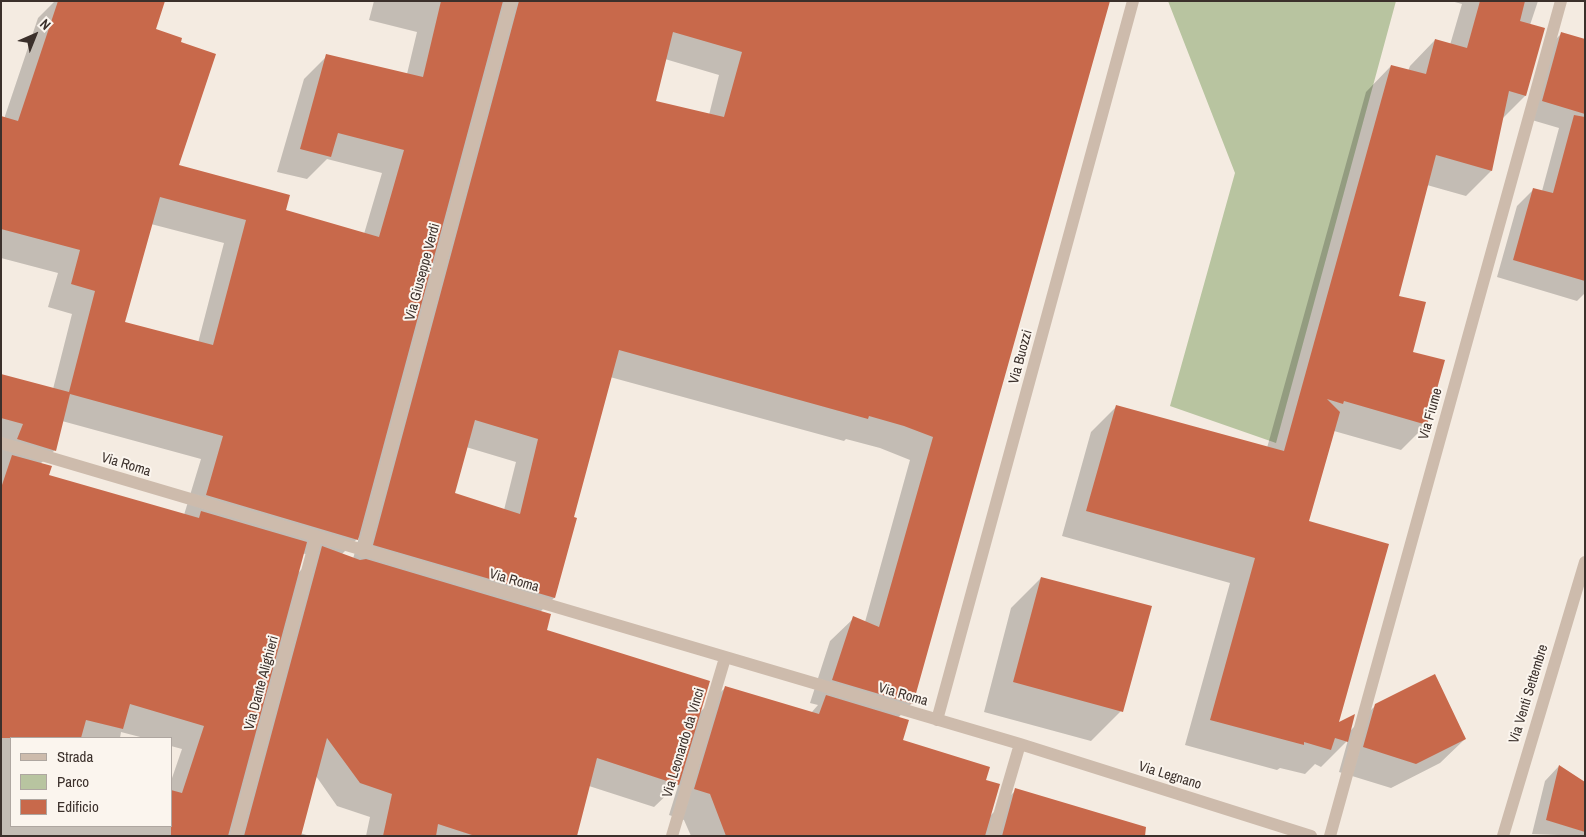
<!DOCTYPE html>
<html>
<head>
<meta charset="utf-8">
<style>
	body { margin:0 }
	#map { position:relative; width:1586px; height:837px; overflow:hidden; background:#f4ebe1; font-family:"Archivo Narrow",sans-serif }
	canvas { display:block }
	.frame { position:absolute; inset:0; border:2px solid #3b302b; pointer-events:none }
	.legend { position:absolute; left:10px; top:737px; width:162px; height:90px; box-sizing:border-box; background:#fbf5ee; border:1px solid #aea6a0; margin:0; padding:6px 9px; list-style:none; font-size:15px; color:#3b302b }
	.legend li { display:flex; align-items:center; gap:10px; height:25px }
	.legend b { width:25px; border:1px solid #aea6a0 }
	.north { position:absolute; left:10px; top:10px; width:50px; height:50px; -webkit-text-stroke:4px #fbf5ee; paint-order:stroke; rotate:44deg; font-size:14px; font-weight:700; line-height:20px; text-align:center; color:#3b302b }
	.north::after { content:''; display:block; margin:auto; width:18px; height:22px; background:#3b302b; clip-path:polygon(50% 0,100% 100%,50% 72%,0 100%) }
</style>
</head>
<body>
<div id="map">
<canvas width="1586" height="837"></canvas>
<div class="frame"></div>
<ul class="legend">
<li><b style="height:6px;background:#cdbbac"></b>Strada</li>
<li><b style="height:14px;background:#b8c4a0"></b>Parco</li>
<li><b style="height:14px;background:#c8694b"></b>Edificio</li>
</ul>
<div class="north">N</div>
</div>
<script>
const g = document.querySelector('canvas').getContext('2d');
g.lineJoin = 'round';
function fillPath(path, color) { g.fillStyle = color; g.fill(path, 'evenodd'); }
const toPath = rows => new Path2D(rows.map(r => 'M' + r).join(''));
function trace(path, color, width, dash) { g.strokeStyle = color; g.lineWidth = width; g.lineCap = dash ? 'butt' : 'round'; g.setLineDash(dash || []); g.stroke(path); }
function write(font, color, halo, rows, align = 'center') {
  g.font = font + ' "Archivo Narrow",sans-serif'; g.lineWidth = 4; g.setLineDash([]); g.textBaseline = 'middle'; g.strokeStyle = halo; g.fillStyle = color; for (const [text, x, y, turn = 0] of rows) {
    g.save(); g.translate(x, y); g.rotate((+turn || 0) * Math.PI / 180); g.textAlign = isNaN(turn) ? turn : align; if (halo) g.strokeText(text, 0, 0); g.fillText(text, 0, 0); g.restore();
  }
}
fillPath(toPath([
	[1168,1,1396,1,1276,443,1170,406,1235,173]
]), '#b8c4a0');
fillPath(toPath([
	[55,1,164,1,155,30,177,166,284,211,364,234,382,173,327,159,307,179,277,172,304,79,327,56,407,74,417,32,369,20,374,1,1109,1,912,703,898,718,902,741,985,781,989,817,1016,790,1148,836,691,836,684,820,669,815,679,783,654,807,589,786,576,836,366,836,370,817,337,806,316,776,300,833,310,836,1,836,1,375,53,389,72,314,48,307,58,273,1,258,1,118,4,119,38,18],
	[665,59,719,75,709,115,655,102],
	[151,224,224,243,198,343,123,323],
	[610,377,844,441,846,439,880,448,910,460,865,622,854,618,830,641,810,703,818,705,811,713,726,687,698,714,545,631,540,612,554,598,572,517],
	[62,421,201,459,184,515,48,476,40,464,55,450],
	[466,447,516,462,504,510,454,494],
	[359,537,353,559,342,554],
	[302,553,314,557,297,574],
	[121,732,144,738,171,738,171,746,182,749,171,781,171,826,11,826,11,738,120,738],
	[1451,1,1538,1,1530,25,1525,96,1502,119,1491,171,1466,196,1427,185,1397,297,1426,425,1401,450,1334,431,1308,522,1337,724,1349,732,1376,705,1465,739,1440,763,1391,788,1339,772,1348,740,1321,767,1315,764,1305,774,1280,768,1277,770,1185,745,1230,583,1062,536,1091,432,1116,407,1267,448,1366,92,1391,66,1408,71,1410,66,1435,40,1450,45,1462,4],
	[1561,34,1585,40,1585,293,1577,301,1497,277,1517,206,1534,189,1542,191,1559,128,1525,118,1544,51],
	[1041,578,1121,711,1091,741,984,712,1011,608],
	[1559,766,1585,797,1585,836,1532,834,1545,781]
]), '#0003');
fillPath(toPath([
	[58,1,165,1,156,29,182,38,181,42,216,54,179,165,290,195,286,210,379,237,404,150,338,133,331,157,300,149,326,54,423,77,441,1,503,1,358,540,206,495,223,436,70,394,56,451,17,439,23,424,1,418,1,374,69,392,95,291,71,284,80,250,1,229,1,116,18,121],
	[160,197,246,220,213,345,125,322],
	[519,1,1110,1,913,704,832,680,853,616,879,627,933,437,904,426,869,416,868,419,619,350,574,517,577,518,555,598,373,545],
	[673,32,742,52,724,117,656,101],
	[475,420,538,439,520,514,455,493],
	[1480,1,1525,1,1520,21,1545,28,1526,96,1509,91,1492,171,1436,155,1399,296,1426,302,1413,352,1445,360,1427,425,1344,401,1343,404,1327,399,1340,412,1309,521,1389,544,1339,722,1355,714,1348,742,1335,738,1331,750,1304,742,1304,745,1210,720,1255,558,1086,511,1116,405,1284,451,1391,65,1426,74,1435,39,1467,48],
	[1561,32,1585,39,1585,114,1542,101],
	[1574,115,1585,117,1585,281,1513,260,1533,188,1553,193],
	[12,455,52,466,49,475,199,518,201,511,307,542,228,836,171,836,171,790,182,793,204,726,130,704,123,729,86,720,81,738,1,738,1,488],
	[322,546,360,560,366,559,551,614,547,630,710,681,679,785,597,758,577,836,475,836,438,824,436,836,383,836,392,794,360,783,327,738,301,836,244,836],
	[1041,577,1152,606,1123,712,1013,682],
	[1435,674,1466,739,1416,764,1363,747,1375,704],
	[725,686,819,714,826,695,909,720,903,740,990,767,986,780,1000,784,985,836,726,836,710,794,694,789],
	[1559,765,1585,782,1585,832,1546,820],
	[1015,788,1146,827,1145,836,1002,836]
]), '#c8694b');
trace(toPath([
	[1,443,1020,744,1311,836],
	[363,552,511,1],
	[937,720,1133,1],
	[236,836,316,538],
	[672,836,725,658],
	[993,836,1020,744],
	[1330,836,1561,1],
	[1503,836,1585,562]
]), '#cdbbac', 12);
write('14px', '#3b302b', '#fbf5ee', [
	["Via Giuseppe Verdi",423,272,-75],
	["Via Buozzi",1021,357,-75],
	["Via Fiume",1431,414,-74],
	["Via Roma",126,465,17],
	["Via Roma",514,581,16],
	["Via Dante Alighieri",262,683,-75],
	["Via Venti Settembre",1529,694,-73],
	["Via Roma",903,695,16],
	["Via Leonardo da Vinci",684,743,-73],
	["Via Legnano",1170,776,17]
]);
</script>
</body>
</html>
